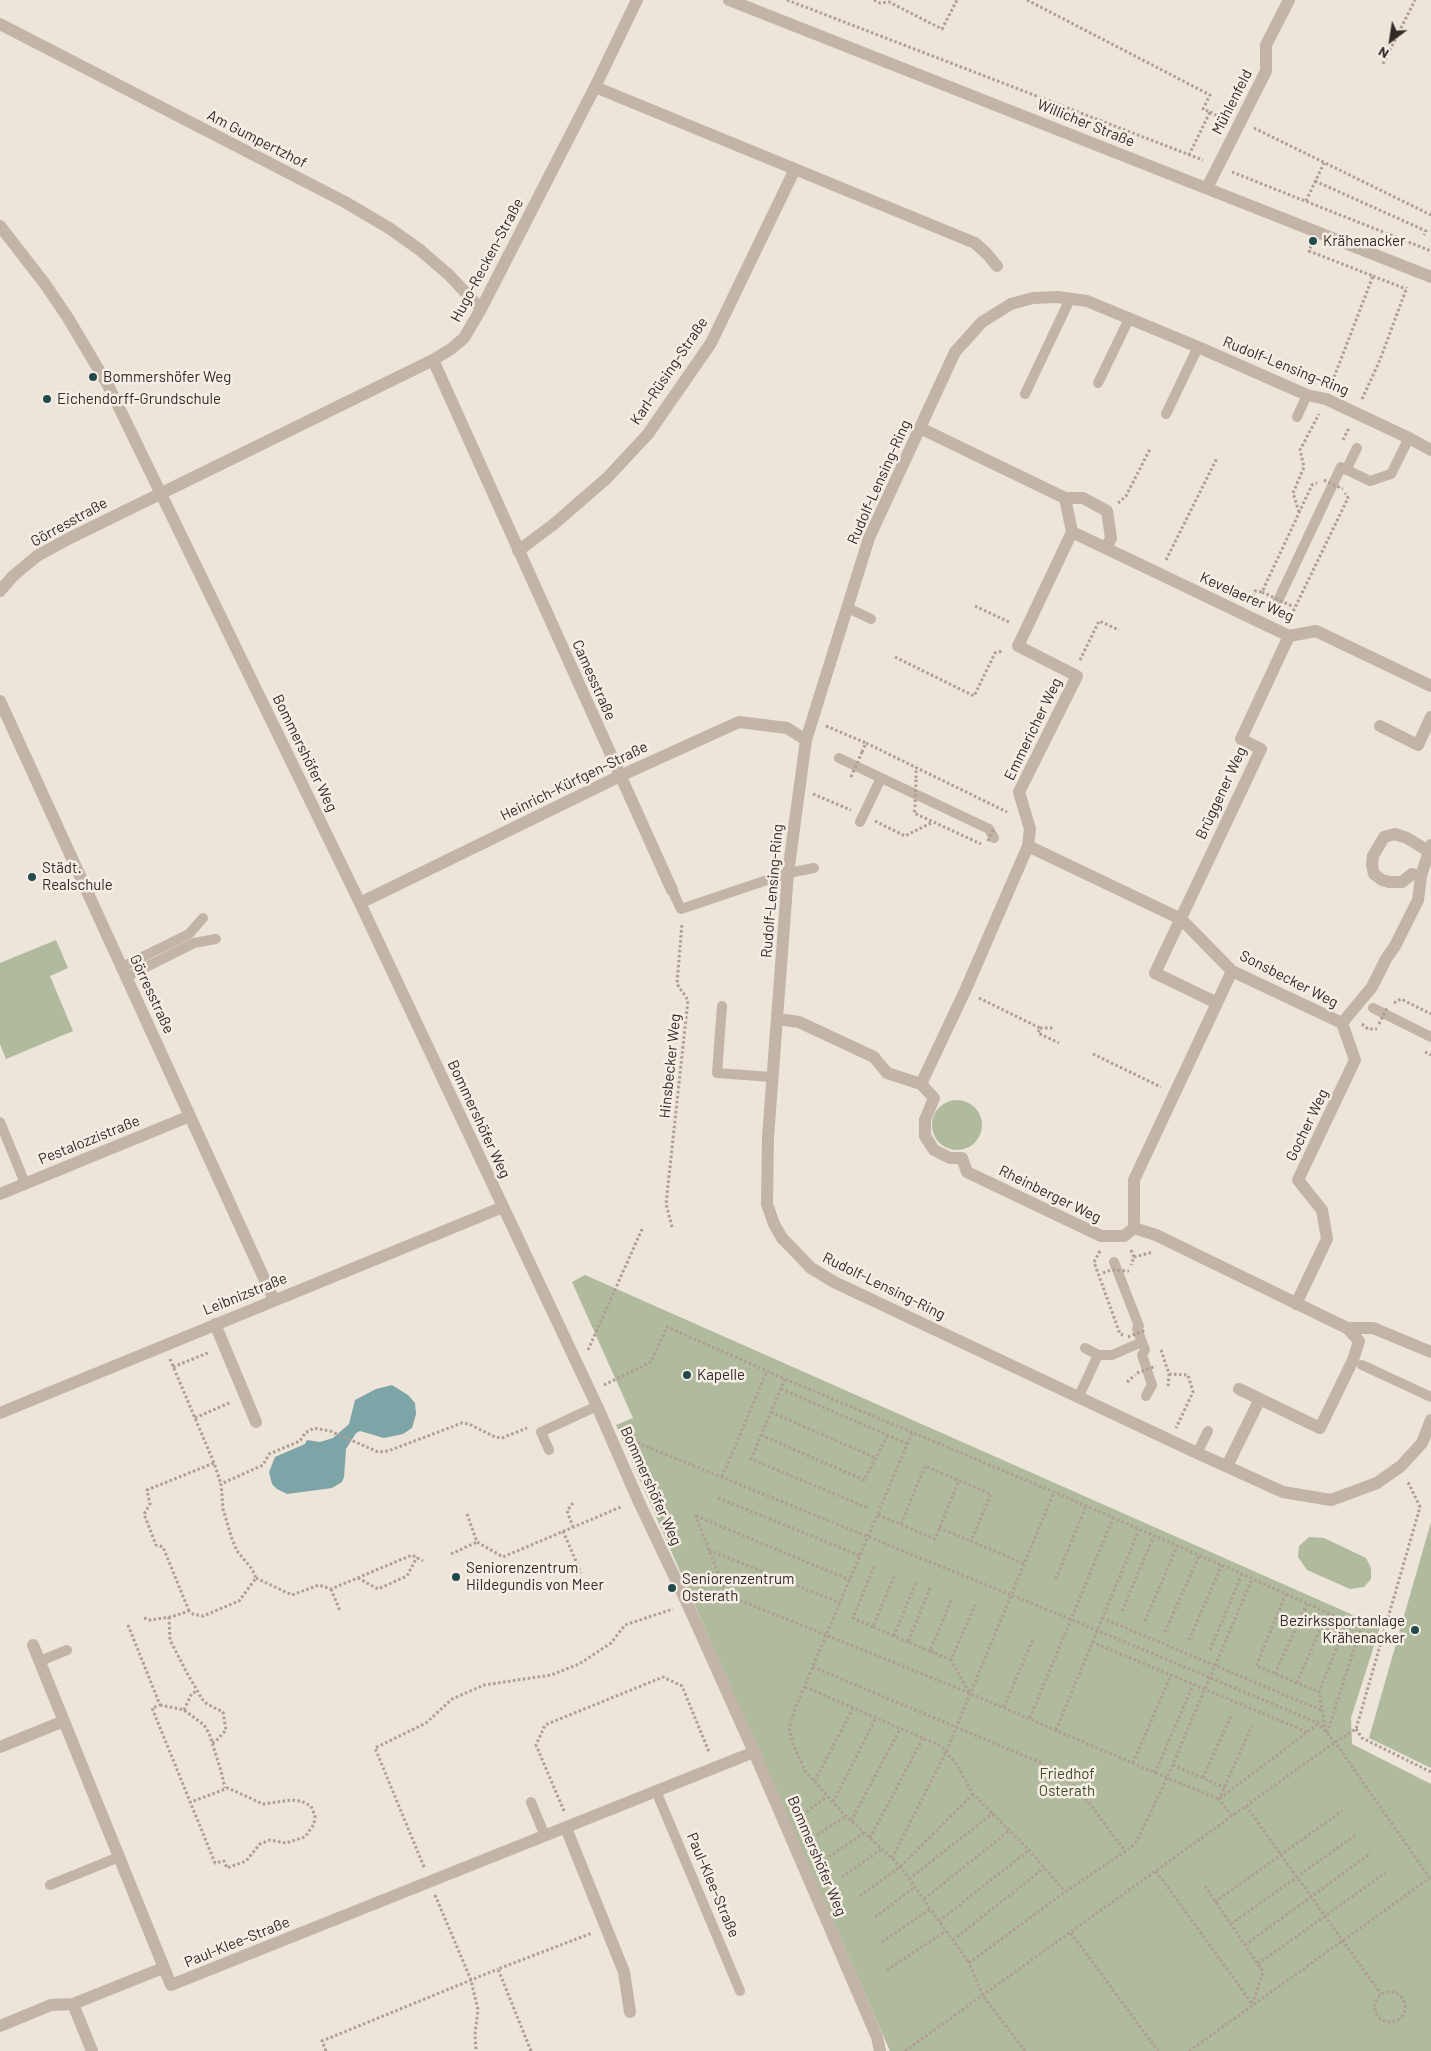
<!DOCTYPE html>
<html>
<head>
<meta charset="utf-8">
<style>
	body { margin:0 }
	#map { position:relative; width:1431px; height:2051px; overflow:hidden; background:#ede4da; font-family:Barlow,sans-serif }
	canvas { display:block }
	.north { position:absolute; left:1366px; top:15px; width:50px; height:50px; -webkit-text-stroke:4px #f6eee5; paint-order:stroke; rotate:211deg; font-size:14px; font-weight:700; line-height:20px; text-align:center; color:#312a27 }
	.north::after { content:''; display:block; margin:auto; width:18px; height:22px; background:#312a27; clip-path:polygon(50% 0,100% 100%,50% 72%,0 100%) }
</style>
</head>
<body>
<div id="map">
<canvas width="1431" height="2051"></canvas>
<div class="north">N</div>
</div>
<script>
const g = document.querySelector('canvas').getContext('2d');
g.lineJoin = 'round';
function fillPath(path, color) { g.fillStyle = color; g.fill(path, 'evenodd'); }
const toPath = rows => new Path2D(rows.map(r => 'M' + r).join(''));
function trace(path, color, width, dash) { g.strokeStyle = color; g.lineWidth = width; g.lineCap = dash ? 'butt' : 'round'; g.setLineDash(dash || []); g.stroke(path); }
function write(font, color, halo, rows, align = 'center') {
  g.font = font + ' Barlow,sans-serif'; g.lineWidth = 5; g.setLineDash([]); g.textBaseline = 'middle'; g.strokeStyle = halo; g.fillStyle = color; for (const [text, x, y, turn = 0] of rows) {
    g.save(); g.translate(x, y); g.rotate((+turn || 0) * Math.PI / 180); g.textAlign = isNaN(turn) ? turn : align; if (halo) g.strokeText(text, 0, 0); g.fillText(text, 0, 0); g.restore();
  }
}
fillPath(toPath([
	[56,940,68,968,50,976,73,1031,6,1059,0,1044,0,963],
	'932 1125a25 25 0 1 1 50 0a25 25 0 1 1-50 0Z',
	[585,1275,1380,1627,1351,1718,1352,1744,1431,1784,1431,2051,890,2051,616,1425,633,1418,572,1282],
	[1431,1522,1431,1768,1369,1738],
	[1309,1537,1324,1538,1366,1558,1371,1568,1371,1579,1364,1587,1350,1589,1307,1570,1298,1557,1299,1546]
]), '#b0ba9c');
fillPath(toPath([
	[392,1385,408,1395,415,1403,416,1414,412,1428,403,1434,384,1438,360,1431,356,1433,346,1449,344,1477,342,1482,332,1488,287,1494,277,1489,272,1484,269,1472,275,1457,305,1444,307,1440,320,1442,333,1438,349,1424,355,1400,376,1389]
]), '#7da4a6');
trace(toPath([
	[787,0,1203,160],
	[874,0,880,3,889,2,942,29,957,0],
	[1027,0,1210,95,1203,109,1210,112,1189,155],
	[1383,64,1415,0],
	[1210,112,1225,120],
	[1254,128,1431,215],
	[1232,172,1431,251],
	[1315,181,1426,231,1424,235],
	[1306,201,1324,163],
	[1311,246,1309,251,1373,276,1331,385],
	[1373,276,1406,289],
	[1362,399,1380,360,1407,287],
	[1343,440,1349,428],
	[1118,503,1126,496,1150,449],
	[1299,512,1293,493,1304,467,1300,450,1319,414],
	[1166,560,1217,458],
	[1251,601,1255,591,1262,592,1312,485,1317,483],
	[975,606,1011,623],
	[1289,620,1348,498,1345,493],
	[895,657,974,696,995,653,1003,651],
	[1080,660,1099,621,1119,630],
	[826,726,866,743],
	[862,752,866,743,1007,812],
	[916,778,916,767],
	[813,794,851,810],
	[915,810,914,813,981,844],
	[875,821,905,836,933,822],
	[979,998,1040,1028,1038,1033,1059,1043],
	[1394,1003,1401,999,1431,1014],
	[1362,1024,1368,1029,1377,1029],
	[1040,1028,1054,1028],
	[1425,1052,1431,1055],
	[1093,1054,1161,1087],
	[672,1227,666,1204,688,1000,677,984,682,923],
	[1131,1250,1134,1257,1131,1265],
	[1100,1251,1094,1262,1120,1334,1123,1335],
	[1134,1257,1153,1252],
	[588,1350,643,1227],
	[1161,1350,1169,1374,1168,1387],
	[170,1359,214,1463],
	[173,1367,210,1352],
	[1169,1374,1188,1375,1193,1392,1176,1428],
	[785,1379,751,1459,868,1508],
	[1127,1382,1135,1375],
	[604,1385,651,1362,667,1327,785,1379,1054,1492,1242,1574,1361,1628,1327,1733],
	[781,1389,908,1444],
	[771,1412,876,1458],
	[195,1418,231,1402],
	[912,1433,796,1706,789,1728,793,1744,805,1771,843,1813,899,1865,969,1963],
	[761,1435,864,1480,888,1435],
	[628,1439,1070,1619,1318,1723,1335,1742,1431,1880],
	[722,1477,767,1371],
	[718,1498,861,1556],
	[573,1503,567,1511,573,1527],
	[467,1514,477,1542,503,1557,623,1506],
	[695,1515,727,1595,969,1693,1167,1778,1252,1579],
	[878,1515,935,1539,959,1480],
	[696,1516,850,1580],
	[901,1524,925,1466,991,1494,971,1541,1024,1564],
	[939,1528,971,1541],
	[563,1531,581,1573],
	[709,1550,840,1603],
	[451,1554,477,1542],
	[256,1578,292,1595,319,1585,331,1589,412,1555,423,1561],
	[358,1578,378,1589,407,1576,417,1557],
	[1056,1579,1086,1506],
	[930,1588,908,1642,934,1653],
	[331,1589,340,1611],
	[1286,1594,1256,1666,1319,1692],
	[189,1611,163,1547,156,1545,144,1514,150,1504,147,1490,214,1463,221,1484],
	[1122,1611,1154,1536],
	[169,1617,170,1640,187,1673,202,1699,207,1704,223,1712,226,1730,216,1741,212,1743],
	[144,1618,150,1620,171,1617,189,1611,193,1614,203,1616,239,1601,256,1578,252,1569,237,1551,232,1539,223,1509,221,1484,263,1465,269,1454,300,1441,305,1433,314,1428,330,1431,378,1452,388,1451,462,1423,469,1424,495,1437,502,1438,527,1428],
	[1102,1618,1323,1711],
	[1145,1621,1177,1546],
	[128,1625,160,1705,152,1708,215,1863,224,1861,227,1868,246,1861,260,1844,270,1840,286,1843,305,1837,314,1824,315,1816,311,1806,301,1801,291,1800,263,1804,228,1788,191,1802],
	[873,1627,853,1618,875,1564],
	[1165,1632,1199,1556],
	[894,1636,873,1627,895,1574],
	[1189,1640,1222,1565],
	[908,1642,894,1636,916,1582],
	[1092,1642,1307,1732],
	[1210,1650,1242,1574],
	[951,1660,930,1651,952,1598],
	[813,1667,1039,1762,1062,1776,1081,1792,1125,1851],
	[1275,1674,1307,1604],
	[1297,1683,1327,1613],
	[805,1687,941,1746,957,1765,973,1794,1029,1850,1065,1892],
	[969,1692,951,1660,975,1605],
	[160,1705,184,1710,204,1725,209,1733,221,1771,225,1788],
	[1004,1707,1033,1639],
	[184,1710,192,1693,198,1691],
	[1030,1718,1113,1518],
	[1356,1729,1362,1738,1431,1772],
	[1056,1730,1139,1530],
	[1326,1732,1319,1692,1347,1622],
	[1133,1763,1171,1675],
	[1173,1765,1225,1788],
	[1155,1773,1193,1685],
	[1203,1778,1231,1716],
	[815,1781,853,1708],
	[833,1802,876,1718],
	[1246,1806,1381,1994],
	[564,1811,536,1745,545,1725,663,1677,682,1686,709,1752],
	[803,1815,827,1796],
	[1232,1816,1219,1799,1252,1726],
	[851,1821,900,1729],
	[817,1835,846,1816],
	[870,1838,923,1738],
	[829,1857,864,1833],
	[892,1858,946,1752,1054,1492],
	[424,1867,375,1748,426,1723,452,1699,484,1685,551,1675,579,1664,611,1643,625,1625,673,1609],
	[1156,1871,1253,2005],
	[842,1877,882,1849],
	[909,1879,993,1813],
	[1205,1886,1263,1972,1253,2004],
	[435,1895,471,1980,478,2010,475,2034,476,2051],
	[860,1896,900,1867,973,1794],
	[924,1899,1010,1830],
	[1215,1902,1342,1811],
	[875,1917,915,1887],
	[939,1921,1029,1850],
	[1231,1924,1357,1834],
	[1071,1933,1158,2051],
	[953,1940,1044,1868],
	[882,1942,930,1909],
	[1245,1945,1371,1853],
	[1258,1964,1385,1873],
	[887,1970,946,1931],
	'1375 2007a15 15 0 1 1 30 0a15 15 0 1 1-30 0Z',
	[326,2051,322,2041,498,1969],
	[531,2051,498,1969,592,1933],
	[905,2051,1335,1742,1356,1729,1420,1507,1407,1480],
	[1025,2051,983,1996,969,1963,1065,1892,1129,1849,1137,1841,1167,1778,1219,1799,1318,1724],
	[1189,2051,1430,1878]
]), '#af9e92', 3, [2.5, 2.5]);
trace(toPath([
	[1098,383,1129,319],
	[1025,394,1070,299],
	[1166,414,1198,347],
	[1297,417,1307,395],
	[1346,470,1357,448],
	[1275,607,1341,467,1370,481,1391,474,1409,438],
	[848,608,871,619],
	[839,758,989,829,994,838],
	[860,822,881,778],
	[672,890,681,909,788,873,814,868],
	[122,967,189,934,203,918],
	[126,977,194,943,216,939],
	[722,1006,717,1073,772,1077],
	[1373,1008,1431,1037],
	[0,1122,25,1183],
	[1142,1342,1145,1350,1142,1355,1152,1385,1146,1396],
	[1098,1355,1112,1355,1142,1342,1137,1329,1139,1326,1114,1262],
	[1362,1365,1431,1397],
	[1079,1396,1098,1355,1085,1348],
	[549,1450,541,1432,597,1406],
	[1197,1453,1208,1431],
	[40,1661,67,1650],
	[656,1791,740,1991],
	[531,1802,545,1836],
	[50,1885,119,1857]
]), '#c3b4a8', 10);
trace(toPath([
	[729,0,1431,277],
	[0,24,345,202,389,228,420,250,449,275,481,309],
	[595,87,975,243,987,254,997,266],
	[1207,188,1266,71,1266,45,1289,0],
	[0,226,45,284,68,318,109,387,360,903,597,1406,638,1500,687,1603,754,1752,877,2037,880,2051],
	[433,360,672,890],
	[920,428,1065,498,1072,532,1289,636,1316,631,1431,686],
	[1431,450,1409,438,1326,399,1307,395,1198,347,1087,301,1057,297,1033,298,1011,304,982,322,955,352,869,538,806,740,788,873,768,1137,767,1204,774,1224,782,1238,811,1268,834,1282,1197,1453,1283,1492,1331,1500,1377,1483,1401,1466,1422,1443,1431,1420],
	[1065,498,1083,498,1107,511,1111,538,1106,548],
	[518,551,554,524,607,478,648,434,711,343,795,169],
	[0,591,13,576,37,556,68,539,433,360,451,349,464,338,481,309,595,87,637,0],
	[0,701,274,1300],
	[1380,726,1418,745,1431,717],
	[1028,846,1181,919,1232,971,1342,1023],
	[1421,876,1412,874,1402,882,1389,882,1382,880,1374,874,1372,865,1373,856,1384,837,1395,834,1407,838,1428,851],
	[360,903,620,776,739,722,787,728,806,740],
	[1217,1003,1155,973,1261,749,1241,739,1289,636],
	[778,1019,799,1022,874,1057,887,1073,921,1084,934,1098,925,1120,925,1136,934,1150,950,1158,962,1158,967,1172,1101,1236,1124,1236,1134,1228,1156,1235,1347,1328,1373,1328,1431,1352],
	[1342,1023,1372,987,1386,959,1395,946,1418,900,1421,876,1431,845],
	[921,1084,965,991,1028,846,1030,829,1019,792,1077,676,1018,646,1072,532],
	[0,1194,190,1116],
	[1134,1228,1134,1180,1232,971],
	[1296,1304,1327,1239,1322,1210,1298,1180,1355,1060,1342,1023],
	[215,1324,256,1422],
	[1239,1389,1320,1428,1353,1360,1359,1341,1347,1328],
	[0,1413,503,1207],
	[1227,1466,1260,1399],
	[33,1645,171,1985,754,1752],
	[0,1747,64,1721],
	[566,1828,624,1972,630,2012],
	[73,2004,92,2051],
	[0,2026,51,2005,73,2004,163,1968]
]), '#c3b4a8', 12);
trace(toPath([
	[1324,480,1343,489],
	[1262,592,1294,607],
	[851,777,862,752],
	[915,807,916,778],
	[988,841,994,828],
	[1379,1024,1387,1008],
	[1103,1273,1111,1270,1129,1271],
	[1128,1337,1146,1330],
	[1137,1373,1156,1366]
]), '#af9e92', 3, [2.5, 2.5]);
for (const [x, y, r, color] of [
	[1313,241,5,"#224a4d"],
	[93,377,5,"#224a4d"],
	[47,399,5,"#224a4d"],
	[32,877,5,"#224a4d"],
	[687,1375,5,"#224a4d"],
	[456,1577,5,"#224a4d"],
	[672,1588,5,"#224a4d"],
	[1415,1630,5,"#224a4d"]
]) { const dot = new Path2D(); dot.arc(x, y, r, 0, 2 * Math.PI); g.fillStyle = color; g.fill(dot); trace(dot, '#f6eee5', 2); }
write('15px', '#312a27', '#f6eee5', [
	["Mühlenfeld",1232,102,-63],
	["Willicher Straße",1086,123,22],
	["Am Gumpertzhof",257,139,27],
	["Hugo-Recken-Straße",487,260,-62],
	["Rudolf-Lensing-Ring",1286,366,22],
	["Karl-Rüsing-Straße",669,371,-56],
	["Rudolf-Lensing-Ring",879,482,-66],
	["Görresstraße",69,522,-29],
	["Kevelaerer Weg",1247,597,24],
	["Camesstraße",594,680,66],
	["Emmericher Weg",1033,729,-64],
	["Bommershöfer Weg",305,753,64],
	["Heinrich-Kürfgen-Straße",574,781,-26],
	["Brüggener Weg",1221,793,-65],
	["Rudolf-Lensing-Ring",772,891,-85],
	["Sonsbecker Weg",1289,979,27],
	["Görresstraße",152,994,65],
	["Hinsbecker Weg",670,1066,-84],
	["Bommershöfer Weg",479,1119,65],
	["Gocher Weg",1307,1125,-64],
	["Pestalozzistraße",89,1140,-22],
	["Rheinberger Weg",1050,1194,26],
	["Rudolf-Lensing-Ring",884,1286,26],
	["Leibnizstraße",245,1294,-22],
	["Bommershöfer Weg",651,1486,66],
	["Bommershöfer Weg",817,1856,67],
	["Paul-Klee-Straße",713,1885,67],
	["Paul-Klee-Straße",237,1942,-22]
]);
write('15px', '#312a27', '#f6eee5', [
	["Krähenacker",1323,241],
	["Bommershöfer Weg",103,377],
	["Eichendorff-Grundschule",57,399],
	["Städt.",42,868],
	["Realschule",42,885],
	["Kapelle",697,1375],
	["Seniorenzentrum",466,1568],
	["Hildegundis von Meer",466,1585],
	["Seniorenzentrum",682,1579],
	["Osterath",682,1596],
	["Bezirkssportanlage",1405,1621,"right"],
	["Krähenacker",1405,1638,"right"]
], 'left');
write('15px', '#414c2e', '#f6eee5', [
	["Friedhof",1067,1774],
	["Osterath",1067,1791]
]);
</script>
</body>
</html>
